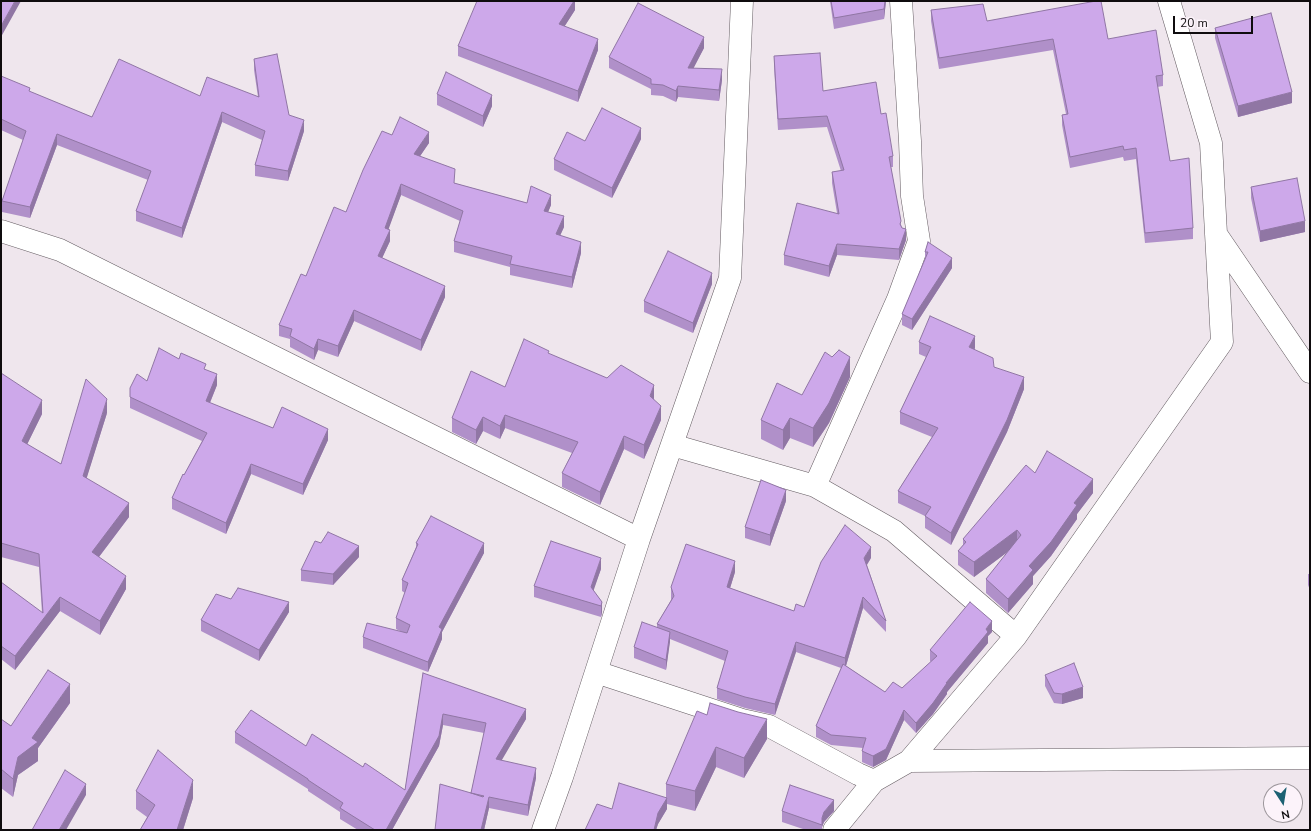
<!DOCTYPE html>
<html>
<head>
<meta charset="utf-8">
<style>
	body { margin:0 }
	#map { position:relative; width:1311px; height:831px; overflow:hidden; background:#efe6ed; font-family:"Nunito Sans",sans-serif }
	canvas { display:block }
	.frame { position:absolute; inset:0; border:2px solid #0f0c0e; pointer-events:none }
	.north { position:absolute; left:1263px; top:783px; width:40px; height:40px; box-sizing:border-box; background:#fcf3fa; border:1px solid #9d979c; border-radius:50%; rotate:168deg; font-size:11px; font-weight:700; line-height:16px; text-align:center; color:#0f0c0e }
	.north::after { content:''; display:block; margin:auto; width:14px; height:18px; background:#1c6173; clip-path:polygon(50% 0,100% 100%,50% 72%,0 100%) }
	.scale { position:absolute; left:1173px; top:16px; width:80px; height:18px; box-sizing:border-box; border:2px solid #0f0c0e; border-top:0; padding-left:5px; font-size:12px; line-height:14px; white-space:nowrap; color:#0f0c0e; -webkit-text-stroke:3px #fcf3fa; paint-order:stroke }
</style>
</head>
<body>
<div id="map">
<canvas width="1311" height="831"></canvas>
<div class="frame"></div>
<div class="north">N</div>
<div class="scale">20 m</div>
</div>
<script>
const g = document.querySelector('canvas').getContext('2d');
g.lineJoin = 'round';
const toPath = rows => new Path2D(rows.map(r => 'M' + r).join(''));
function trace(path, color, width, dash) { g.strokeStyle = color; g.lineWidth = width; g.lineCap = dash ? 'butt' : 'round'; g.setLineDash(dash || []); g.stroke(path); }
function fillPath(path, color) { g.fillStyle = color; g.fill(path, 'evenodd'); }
const minor = toPath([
	[1,231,60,250,639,539],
	[1216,234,1310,372],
	[672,445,815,486,894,531,1016,636],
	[815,486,898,299,919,241,912,196,910,141,901,1],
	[596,672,742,720,769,726,858,774,874,781],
	[909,761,1310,758],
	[543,830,562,777,639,539,730,278,742,1],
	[834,830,874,781,909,761,1016,636,1222,342,1211,143,1169,1]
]);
trace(minor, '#645c62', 23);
trace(minor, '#fff', 22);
fillPath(toPath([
	[575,1,575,10,564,27,598,50,578,102,458,56,458,46],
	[830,1,886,1,884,19,834,29],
	[931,10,987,21,1108,39,1163,75,1163,86,1157,87,1170,161,1193,228,1193,239,1145,243,1136,159,1124,161,1123,157,1070,168,1062,125,1062,115,1066,114,1053,50,939,69,931,21],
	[1215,28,1292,103,1238,117,1215,38],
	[704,48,693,68,722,80,719,101,678,97,676,102,663,96,651,95,651,89,609,68,609,57],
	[774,56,823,91,881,114,893,156,893,167,891,167,901,225,906,240,899,260,837,255,829,277,784,265,784,255,837,213,832,183,832,172,841,171,827,127,778,130,774,67],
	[254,59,289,115,304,131,288,181,255,176,255,165,262,140,222,122,182,238,136,221,136,211,148,180,57,145,30,218,2,212,2,201,23,140,1,130,1,76,30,92,92,117,200,96,258,97,254,70],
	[437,94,492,106,483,127,437,105],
	[392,135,429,143,420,156,454,183,527,203,551,205,548,212,564,227,560,235,581,253,572,288,510,275,510,267,454,252,454,241,460,221,401,195,388,229,390,241,382,258,445,297,421,351,354,321,338,357,318,350,314,360,290,347,290,339,279,336,279,325,306,276,346,212],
	[641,139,612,198,554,170,554,159,585,141],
	[1251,187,1305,232,1260,242,1251,198],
	[928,242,952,268,912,330,902,325,902,314,925,261,925,252],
	[712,284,693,333,644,312,644,301],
	[919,342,975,348,974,350,994,367,1024,389,1007,432,951,545,925,528,925,516,898,503,898,491,932,437,900,424,900,412,926,357,919,354],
	[549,354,654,398,654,399,661,420,644,459,624,449,600,505,562,487,562,473,572,453,505,428,500,439,483,431,476,444,452,432,452,418,505,387],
	[832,357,850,377,829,423,813,447,790,438,783,450,761,439,761,420,802,395],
	[179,359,206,370,217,385,210,403,273,428,328,440,303,495,251,474,226,534,172,509,172,498,184,475,202,441,130,408,130,388,147,381],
	[1,373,42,414,27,444,61,464,107,413,86,479,129,517,99,557,126,589,100,635,60,611,15,670,1,659,1,582,42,613,39,567,1,557],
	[1035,473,1093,493,1077,514,1077,519,1051,556,1033,576,1033,584,1008,613,986,593,986,579,1010,550,974,577,958,565,958,551,963,545,963,539],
	[786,501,770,546,745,538,745,527],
	[416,543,484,553,442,632,442,639,428,672,363,648,363,637,402,632,396,629,396,618,405,593,402,591,402,580,416,547],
	[359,557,333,585,301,581,301,570],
	[871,558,867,565,886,621,886,632,863,608,846,666,885,692,902,688,931,662,930,661,930,650,992,632,988,636,988,643,947,692,947,694,933,714,916,733,904,720,886,760,873,767,862,762,862,751,863,748,831,745,816,737,816,726,841,668,796,652,775,715,745,708,717,699,717,688,725,661,670,639,666,670,634,658,634,647,657,627,657,624,671,600,671,587,735,572,730,588,794,611,804,607],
	[601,569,593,590,602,602,602,612,601,617,534,597,534,586],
	[1308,574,1310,574,1310,590,1308,585],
	[231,599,289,612,259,661,201,631,201,620],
	[423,673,526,719,501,760,536,778,528,816,489,808,484,830,435,830,471,793,484,733,443,725,439,746,392,830,358,830,340,819,340,812,308,791,308,789,235,743,235,732,306,746,363,767,405,790],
	[1045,675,1083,698,1062,704,1054,703,1045,686],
	[70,703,38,748,38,761,18,775,13,797,1,788,1,719,11,726],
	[707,715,767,739,744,778,716,767,695,811,667,804,667,809,658,824,656,830,585,830,612,809,666,798,666,784],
	[136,791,193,798,183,830,140,830,147,817,136,809],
	[782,811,834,811,824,822,822,827,822,830,806,830,782,822]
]), '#b090c9');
fillPath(toPath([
	[15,1,21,1,1,37,1,26],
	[574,1,575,1,575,10,559,35,559,24],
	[885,1,886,1,884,19,884,9],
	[704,37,704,48,688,79,688,68],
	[598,39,598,50,578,102,578,91],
	[722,69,722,80,719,101,719,90],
	[678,86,678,97,676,102,676,91],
	[1292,92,1292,103,1238,117,1238,106],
	[492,95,492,106,483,127,483,116],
	[222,112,222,122,182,238,182,228],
	[304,120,304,131,288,181,288,171],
	[641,128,641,139,612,198,612,188],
	[429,132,429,143,414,165,414,154],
	[57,134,57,145,30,218,30,207],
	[401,184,401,195,385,239,385,228],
	[551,195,551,205,544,222,544,211],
	[564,216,564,227,556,245,556,234],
	[1305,221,1305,232,1260,242,1260,231],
	[906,229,906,240,899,260,899,249],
	[390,230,390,241,378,267,378,256],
	[581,242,581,253,572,288,572,277],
	[837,244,837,255,829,277,829,266],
	[952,258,952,268,912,330,912,319],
	[712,273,712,284,693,333,693,323],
	[445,286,445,297,421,351,421,340],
	[354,310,354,321,338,357,338,346],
	[975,336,975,348,969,359,969,347],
	[318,339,318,350,314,360,314,349],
	[850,357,850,377,829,423,813,447,813,428],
	[217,374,217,385,206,412,206,401],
	[1024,377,1024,389,1007,432,951,545,951,533],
	[654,385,654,398,650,409,650,396],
	[107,399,107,413,83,490,83,476],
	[42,400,42,414,22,455,22,441],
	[661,406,661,420,644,459,644,445],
	[505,415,505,428,500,439,500,426],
	[483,417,483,431,476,444,476,430],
	[790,418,790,438,783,450,783,430],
	[328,429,328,440,303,495,303,484],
	[624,436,624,449,600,505,600,492],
	[251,464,251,474,226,534,226,523],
	[1093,479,1093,493,1077,514,1077,519,1051,556,1033,576,1033,584,1008,613,1008,599,1029,566,1074,503],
	[786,490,786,501,770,546,770,535],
	[129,503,129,517,92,566,92,552],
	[1017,530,1017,545,974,577,974,562],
	[484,543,484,553,442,632,442,639,428,672,428,662,439,627],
	[359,546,359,557,333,585,333,574],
	[871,547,871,558,864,569,864,558],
	[601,558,601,569,591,598,591,587],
	[735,561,735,572,727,598,727,587],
	[126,576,126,589,100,635,100,621],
	[60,597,60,611,15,670,15,656],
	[863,597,863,608,845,669,845,658],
	[289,602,289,612,259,661,259,650],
	[602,602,602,612,601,617,601,606],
	[992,621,992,632,988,636,988,643,947,692,947,694,933,714,916,733,916,723,986,629],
	[670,632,670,642,666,670,666,660],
	[796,642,796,652,775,715,775,704],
	[70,684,70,703,38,748,38,761,18,775,13,797,13,779,18,757],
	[1083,687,1083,698,1062,704,1062,694],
	[526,709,526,719,496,770,496,759],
	[904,710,904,720,886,760,873,767,873,756],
	[443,714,443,725,439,746,392,830,386,830],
	[767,719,767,739,744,778,744,758],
	[716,747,716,767,695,811,695,791],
	[536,768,536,778,528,816,528,805],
	[193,780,193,798,183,830,177,830],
	[86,784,86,795,66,830,59,830],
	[489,797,489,808,484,830,481,830],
	[667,798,667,809,658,824,656,830,654,830,658,813],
	[834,800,834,811,824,822,822,827,822,818,824,812]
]), '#9076a4');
const building = toPath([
	[1,1,15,1,1,26,1,1],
	[477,1,574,1,559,24,598,39,578,91,458,46,477,1],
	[831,1,885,1,884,9,834,18,831,1],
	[1096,1,1101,1,1108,39,1156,30,1163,75,1156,76,1170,161,1189,158,1193,228,1145,233,1136,148,1124,150,1123,146,1070,157,1062,115,1068,114,1053,39,939,58,931,10,983,4,987,21,1096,1],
	[638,3,704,37,688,68,722,69,719,90,678,86,676,91,663,85,651,84,651,79,609,57,638,3],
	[1271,13,1292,92,1238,106,1215,28,1271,13],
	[820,53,823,91,876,82,881,114,886,113,893,156,889,157,901,221,900,224,902,228,906,229,899,249,837,244,829,266,784,255,797,203,839,214,832,172,844,170,827,116,778,119,774,56,820,53],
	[277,54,289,115,304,120,288,171,255,165,265,131,222,112,182,228,136,211,151,171,57,134,30,207,2,201,26,131,1,119,1,76,30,88,29,91,92,117,119,59,200,96,207,77,259,97,254,59,277,54],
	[446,72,492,95,483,116,437,94,446,72],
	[602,108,641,128,612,188,554,159,567,132,585,141,602,108],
	[400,117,429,132,414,154,455,169,454,183,527,203,531,186,551,195,544,211,564,216,556,234,581,242,572,277,510,264,512,256,454,241,463,211,401,184,385,228,390,230,378,256,445,286,421,340,354,310,338,346,318,339,314,349,290,336,292,329,279,325,301,274,306,276,334,207,346,212,363,170,382,131,392,135,400,117],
	[1297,178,1305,221,1260,231,1251,187,1297,178],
	[928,242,952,258,912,319,902,314,928,252,925,252,928,242],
	[668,251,712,273,693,323,644,301,668,251],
	[930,316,975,336,969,347,993,358,994,367,1024,377,1007,420,951,533,925,516,931,507,898,491,938,428,900,412,931,347,919,342,930,316],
	[524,339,549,351,548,353,607,378,621,365,654,385,650,396,661,406,644,445,624,436,600,492,562,473,578,442,505,415,500,426,483,417,476,430,452,418,471,371,505,387,524,339],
	[159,348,179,359,181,353,206,364,204,369,217,374,206,401,273,428,282,407,328,429,303,484,251,464,226,523,172,498,183,474,184,475,207,433,130,397,130,388,137,374,147,381,159,348],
	[839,350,850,357,829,403,813,428,790,418,783,430,761,420,777,383,802,395,825,352,832,357,839,350],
	[1,373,42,400,22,441,61,464,86,379,107,399,83,476,129,503,92,552,126,576,100,621,60,597,15,656,1,646,1,582,43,613,39,554,1,543,1,373],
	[1047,451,1093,479,1074,503,1077,505,1051,542,1029,566,1033,570,1008,599,986,579,1021,535,1017,530,974,562,958,551,966,542,963,539,1026,465,1035,473,1047,451],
	[761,480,786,490,770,535,745,527,761,480],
	[431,516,484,543,439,627,442,629,428,662,363,637,367,623,407,633,410,625,396,618,408,583,402,580,418,544,416,543,431,516],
	[845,525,871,547,864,558,886,621,863,597,845,658,796,642,775,704,745,697,717,688,728,651,657,624,674,596,671,587,686,544,735,561,727,587,794,611,796,604,804,607,821,562,845,525],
	[328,532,359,546,333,574,301,570,315,541,321,543,328,532],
	[551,541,601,558,591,587,602,602,601,606,534,586,551,541],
	[238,588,289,602,259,650,201,620,216,594,231,599,238,588],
	[970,602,992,621,986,629,988,632,946,683,947,683,933,703,916,723,904,710,886,749,873,756,862,751,866,738,831,735,816,726,843,664,885,692,893,682,902,688,937,656,930,650,970,602],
	[642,622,670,632,666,660,634,647,642,622],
	[1074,663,1083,687,1062,694,1054,693,1045,675,1074,663],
	[48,670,70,684,32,738,38,742,18,757,13,779,1,769,1,719,11,726,48,670],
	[423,673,526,709,496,759,536,768,528,805,489,797,481,830,435,830,440,784,471,793,486,723,443,714,439,736,386,830,375,830,340,808,343,803,308,780,308,779,235,732,251,710,306,746,312,734,363,767,365,763,405,790,423,673],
	[471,793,484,796,483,797,471,793],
	[710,703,738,712,767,719,744,758,716,747,695,791,666,784,697,711,707,715,710,703],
	[158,750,193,780,177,830,140,830,155,805,136,791,158,750],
	[65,770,86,784,59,830,32,830,65,770],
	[619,783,667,798,658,813,654,830,585,830,597,804,612,809,619,783],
	[790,785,834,800,824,812,822,818,822,825,782,811,790,785]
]);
fillPath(building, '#cda8ea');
trace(building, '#9076a4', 1);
</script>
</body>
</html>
